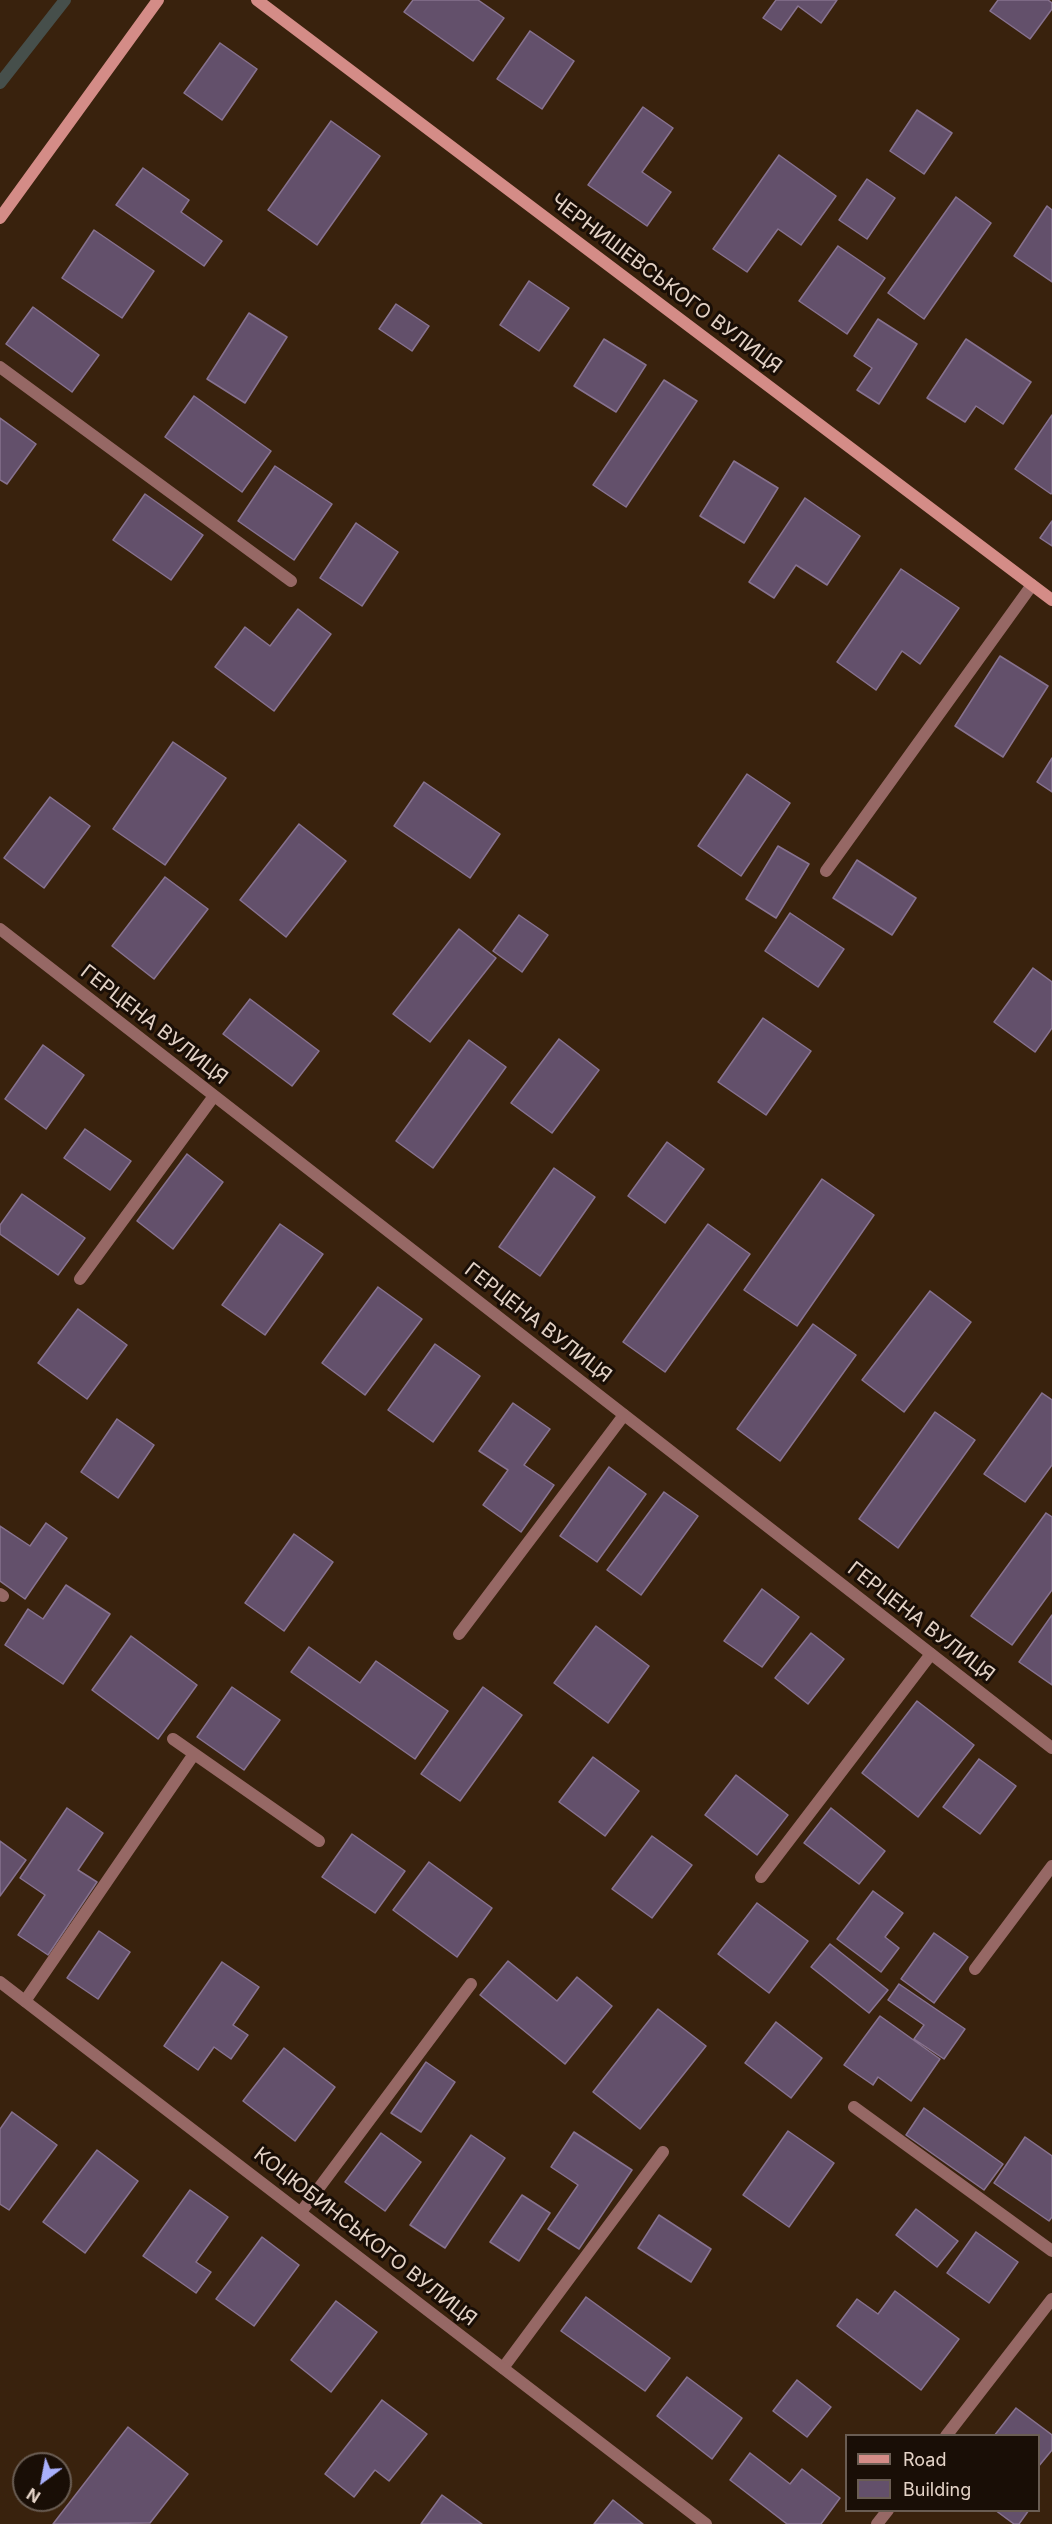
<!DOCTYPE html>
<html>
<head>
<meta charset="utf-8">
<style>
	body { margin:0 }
	#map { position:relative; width:1052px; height:2524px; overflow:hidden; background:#39220d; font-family:Inter,sans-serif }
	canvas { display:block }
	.legend { position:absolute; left:845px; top:2434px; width:195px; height:78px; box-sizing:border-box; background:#190e06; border:2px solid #6a5d53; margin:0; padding:8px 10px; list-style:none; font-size:18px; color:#e4d3c7 }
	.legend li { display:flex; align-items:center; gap:12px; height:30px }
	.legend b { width:30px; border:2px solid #6a5d53 }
	.north { position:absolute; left:12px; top:2452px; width:60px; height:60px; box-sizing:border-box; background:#190e06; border:2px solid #6a5d53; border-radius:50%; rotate:212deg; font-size:16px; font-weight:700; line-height:24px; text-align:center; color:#e4d3c7 }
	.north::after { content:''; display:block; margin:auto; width:21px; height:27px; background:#a9b0fc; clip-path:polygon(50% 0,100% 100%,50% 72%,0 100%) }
</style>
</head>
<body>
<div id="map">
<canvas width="1052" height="2524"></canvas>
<ul class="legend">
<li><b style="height:8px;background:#d48c87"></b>Road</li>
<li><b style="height:16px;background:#63506b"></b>Building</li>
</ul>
<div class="north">N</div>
</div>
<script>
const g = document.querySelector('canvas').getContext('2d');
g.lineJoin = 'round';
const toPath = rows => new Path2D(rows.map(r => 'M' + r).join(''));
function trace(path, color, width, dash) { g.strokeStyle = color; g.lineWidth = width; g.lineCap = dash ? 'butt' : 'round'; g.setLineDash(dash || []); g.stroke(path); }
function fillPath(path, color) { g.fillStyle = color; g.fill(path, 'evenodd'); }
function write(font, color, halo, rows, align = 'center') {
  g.font = font + ' Inter,sans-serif'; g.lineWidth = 6; g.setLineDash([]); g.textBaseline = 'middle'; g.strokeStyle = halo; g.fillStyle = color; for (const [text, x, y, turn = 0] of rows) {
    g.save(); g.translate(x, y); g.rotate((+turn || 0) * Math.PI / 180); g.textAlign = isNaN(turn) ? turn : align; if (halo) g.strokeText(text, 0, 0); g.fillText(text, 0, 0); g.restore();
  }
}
trace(toPath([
	[0,83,65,0]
]), '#464f4b', 12);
const building = toPath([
	[413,0,478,0,504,18,473,61,404,12,413,0],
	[776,0,837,0,821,23,798,6,781,30,763,18,776,0],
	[998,0,1048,0,1052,3,1052,9,1030,39,990,11,998,0],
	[530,31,574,61,542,109,497,79,530,31],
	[220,43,257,69,222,120,184,93,220,43],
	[643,107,673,128,642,172,671,192,647,226,588,185,643,107],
	[917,110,952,133,924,174,890,151,917,110],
	[331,121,380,156,317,245,268,210,331,121],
	[779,155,836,196,801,245,778,229,747,272,713,249,779,155],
	[143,168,189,200,181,212,222,241,204,266,116,205,143,168],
	[867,179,895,198,867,239,839,220,867,179],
	[956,197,991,223,924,319,888,293,956,197],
	[1047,206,1052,210,1052,282,1014,256,1047,206],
	[94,230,154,271,122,318,62,278,94,230],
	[838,246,885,278,847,334,799,301,838,246],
	[529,281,569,308,539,351,500,325,529,281],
	[396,304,429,326,412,351,379,329,396,304],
	[33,307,99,355,72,392,6,344,33,307],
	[249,313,287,337,245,403,207,379,249,313],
	[878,319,917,344,879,404,857,390,872,368,854,356,878,319],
	[604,339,646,365,616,412,574,386,604,339],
	[966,339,1031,382,1003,424,976,406,965,422,927,398,966,339],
	[664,380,697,401,626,507,593,485,664,380],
	[194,396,271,451,242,492,165,437,194,396],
	[1052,415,1052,493,1051,494,1015,469,1052,415],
	[0,418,36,444,7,484,0,480,0,418],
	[734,461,778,488,744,543,700,516,734,461],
	[275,466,332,504,294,560,238,521,275,466],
	[145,494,203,535,171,580,113,540,145,494],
	[805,498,860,536,827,585,796,565,774,598,749,582,805,498],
	[1052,521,1052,546,1040,538,1052,521],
	[356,523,398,552,362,606,320,578,356,523],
	[901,569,959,608,920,664,902,651,876,690,837,662,901,569],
	[298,609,331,634,274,711,215,667,245,627,270,646,298,609],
	[1000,656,1048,686,1003,757,955,726,1000,656],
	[173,742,226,778,165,865,113,829,173,742],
	[1052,758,1052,792,1037,782,1052,758],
	[747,774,790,803,741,876,698,846,747,774],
	[424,782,500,834,470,878,394,826,424,782],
	[50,797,90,826,44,888,4,858,50,797],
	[299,824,346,861,286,937,240,900,299,824],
	[778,846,809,864,776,918,746,899,778,846],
	[857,860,916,898,892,935,833,898,857,860],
	[165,877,208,909,154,979,112,946,165,877],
	[790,913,844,949,818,987,765,951,790,913],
	[519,915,548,935,522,972,493,951,519,915],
	[459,929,496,958,430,1042,393,1014,459,929],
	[1033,968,1052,982,1052,1028,1035,1052,994,1022,1033,968],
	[250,999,319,1051,292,1086,223,1034,250,999],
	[763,1018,811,1051,766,1115,718,1082,763,1018],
	[559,1039,599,1070,552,1133,511,1103,559,1039],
	[469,1040,506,1067,433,1168,396,1141,469,1040],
	[43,1045,84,1075,46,1129,5,1099,43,1045],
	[85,1129,131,1161,110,1190,64,1158,85,1129],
	[667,1142,704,1169,665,1223,628,1196,667,1142],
	[187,1154,223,1182,173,1249,137,1221,187,1154],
	[554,1168,595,1197,540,1276,499,1247,554,1168],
	[822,1179,874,1215,797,1326,744,1290,822,1179],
	[22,1194,85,1238,58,1275,0,1234,0,1225,22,1194],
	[280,1224,323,1254,265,1335,222,1305,280,1224],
	[708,1224,750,1254,665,1372,623,1342,708,1224],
	[378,1287,422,1319,365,1395,322,1363,378,1287],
	[930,1291,971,1322,904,1412,862,1380,930,1291],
	[78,1309,127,1345,87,1399,38,1363,78,1309],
	[813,1324,856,1355,780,1461,737,1429,813,1324],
	[435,1344,480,1376,433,1442,388,1410,435,1344],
	[1042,1393,1052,1400,1052,1465,1025,1502,984,1474,1042,1393],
	[513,1403,550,1429,524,1465,554,1485,521,1532,483,1505,508,1470,479,1451,513,1403],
	[935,1412,975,1440,898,1548,859,1519,935,1412],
	[117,1419,154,1445,118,1498,81,1472,117,1419],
	[609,1467,646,1494,597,1562,560,1536,609,1467],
	[664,1492,698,1516,641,1595,607,1570,664,1492],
	[1046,1513,1052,1517,1052,1590,1012,1645,971,1616,1046,1513],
	[46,1523,67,1538,25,1599,0,1581,0,1526,30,1546,46,1523],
	[294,1534,333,1562,284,1631,245,1603,294,1534],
	[66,1585,110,1614,63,1684,5,1645,28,1609,43,1619,66,1585],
	[762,1589,799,1617,762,1667,724,1641,762,1589],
	[1052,1615,1052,1685,1019,1662,1052,1615],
	[596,1626,649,1666,608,1723,554,1683,596,1626],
	[811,1633,844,1659,808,1704,775,1678,811,1633],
	[131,1636,197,1685,158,1739,92,1690,131,1636],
	[309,1647,360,1683,376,1661,448,1711,415,1759,291,1672,309,1647],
	[232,1687,280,1720,244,1770,197,1737,232,1687],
	[483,1687,522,1715,460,1801,421,1774,483,1687],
	[917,1701,974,1745,918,1817,862,1773,917,1701],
	[593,1757,639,1791,605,1836,559,1802,593,1757],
	[979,1759,1016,1786,980,1834,943,1807,979,1759],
	[736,1775,788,1815,757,1855,705,1815,736,1775],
	[67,1808,103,1833,78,1870,97,1882,48,1955,18,1935,45,1895,20,1878,67,1808],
	[831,1808,885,1851,859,1884,804,1843,831,1808],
	[352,1834,405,1871,375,1913,322,1877,352,1834],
	[652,1836,692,1865,652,1918,612,1889,652,1836],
	[0,1841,26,1860,0,1896,0,1841],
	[429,1862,492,1908,457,1957,393,1910,429,1862],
	[873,1891,903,1913,885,1937,899,1948,881,1972,837,1939,873,1891],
	[757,1903,808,1941,769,1993,718,1954,757,1903],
	[99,1931,130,1952,98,1999,67,1978,99,1931],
	[934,1933,968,1957,934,2003,901,1979,934,1933],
	[830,1944,888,1990,869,2013,811,1967,830,1944],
	[508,1961,557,2001,577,1977,612,2006,565,2064,480,1995,508,1961],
	[222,1962,259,1987,233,2025,248,2035,231,2059,214,2047,198,2070,164,2046,222,1962],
	[899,1984,965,2029,944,2059,914,2039,924,2025,888,2000,899,1984],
	[658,2009,706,2046,640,2129,593,2092,658,2009],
	[880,2016,940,2059,911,2101,878,2077,873,2085,844,2065,880,2016],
	[776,2022,822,2058,791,2098,745,2063,776,2022],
	[284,2048,335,2087,295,2141,243,2101,284,2048],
	[426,2062,455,2082,421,2132,391,2113,426,2062],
	[924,2108,1003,2164,984,2190,906,2135,924,2108],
	[12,2112,57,2145,9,2210,0,2204,0,2129,12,2112],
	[788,2131,834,2163,789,2227,743,2195,788,2131],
	[574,2132,632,2170,579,2249,548,2229,578,2185,551,2167,574,2132],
	[381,2133,421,2162,385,2211,345,2182,381,2133],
	[471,2135,505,2158,445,2248,410,2225,471,2135],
	[1025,2137,1052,2156,1052,2217,1049,2221,994,2183,1025,2137],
	[97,2150,138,2181,85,2253,43,2222,97,2150],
	[190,2190,228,2217,196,2262,211,2272,196,2293,143,2256,190,2190],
	[522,2195,550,2213,519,2261,490,2242,522,2195],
	[916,2209,958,2241,937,2267,896,2235,916,2209],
	[659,2215,711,2249,691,2282,638,2248,659,2215],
	[976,2232,1018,2262,989,2303,947,2273,976,2232],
	[262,2237,299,2265,254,2326,216,2299,262,2237],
	[895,2291,959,2339,921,2390,837,2326,857,2299,878,2314,895,2291],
	[586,2297,670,2358,645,2391,561,2331,586,2297],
	[336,2301,377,2332,331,2392,291,2360,336,2301],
	[687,2377,742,2418,712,2459,657,2416,687,2377],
	[797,2380,831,2407,807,2437,773,2411,797,2380],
	[382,2400,427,2434,389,2481,375,2470,354,2497,325,2474,382,2400],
	[1016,2408,1052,2435,1052,2450,1038,2467,1038,2436,994,2436,1016,2408],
	[128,2427,188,2474,150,2523,53,2524,128,2427],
	[750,2453,790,2484,802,2469,840,2498,821,2524,787,2524,730,2480,750,2453],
	[442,2495,482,2524,421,2524,442,2495],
	[613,2500,643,2524,594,2524,613,2500],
	[995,2510,1029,2510,1019,2524,1014,2524,995,2510]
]);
fillPath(building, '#63506b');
trace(building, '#87728f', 1.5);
trace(toPath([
	[0,367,291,581],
	[826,871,1032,585],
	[80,1279,214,1096],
	[0,1594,3,1596],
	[459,1634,624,1415],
	[173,1739,319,1841],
	[761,1877,931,1654],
	[975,1969,1052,1866],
	[25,2001,194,1754],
	[854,2107,1052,2251],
	[301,2212,471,1984],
	[503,2368,663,2152]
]), '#966865', 12);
trace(toPath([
	[0,929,1052,1748],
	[0,1982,706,2524],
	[946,2436,1052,2299],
	[877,2524,888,2510]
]), '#966865', 12);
trace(toPath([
	[257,0,1052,600],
	[0,218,158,0]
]), '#d48c87', 12);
write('20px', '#e4d3c7', '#190e06', [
	["ЧЕРНИШЕВСЬКОГО ВУЛИЦЯ",666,284,37],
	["ГЕРЦЕНА ВУЛИЦЯ",154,1025,38],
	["ГЕРЦЕНА ВУЛИЦЯ",538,1323,38],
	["ГЕРЦЕНА ВУЛИЦЯ",921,1622,38],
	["КОЦЮБИНСЬКОГО ВУЛИЦЯ",365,2237,38]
]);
</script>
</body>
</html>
